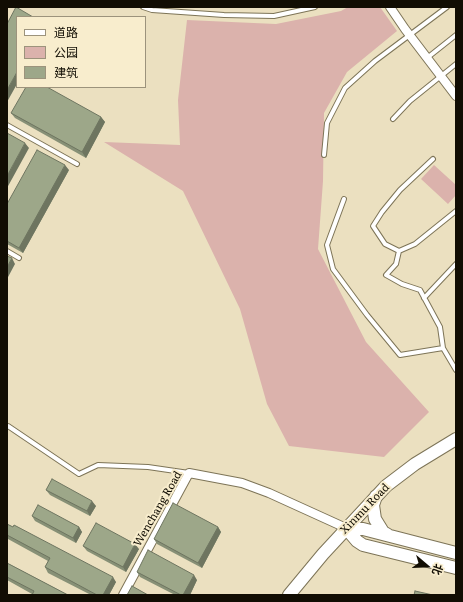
<!DOCTYPE html>
<html>
<head>
<meta charset="utf-8">
<style>
	body { margin:0 }
	#map { position:relative; width:463px; height:602px; overflow:hidden; background:#ebe0c0; font-family:Literata,"Noto Sans SC",serif }
	canvas { display:block }
	.frame { position:absolute; inset:0; border:8px solid #110d03; pointer-events:none }
	.legend { position:absolute; left:16px; top:16px; width:130px; height:72px; box-sizing:border-box; background:#f8edcd; border:1px solid #9c937c; margin:0; padding:5px 7px; list-style:none; font-size:12px; color:#110d03 }
	.legend li { display:flex; align-items:center; gap:8px; height:20px }
	.legend b { width:20px; border:1px solid #9c937c }
	.north { position:absolute; left:407px; top:546px; width:40px; height:40px; -webkit-text-stroke:3px #f8edcd; paint-order:stroke; rotate:109deg; font-size:11px; font-weight:700; line-height:16px; text-align:center; color:#110d03 }
	.north::after { content:''; display:block; margin:auto; width:14px; height:18px; background:#110d03; clip-path:polygon(50% 0,100% 100%,50% 72%,0 100%) }
</style>
</head>
<body>
<div id="map">
<canvas width="463" height="602"></canvas>
<div class="frame"></div>
<ul class="legend">
<li><b style="height:5px;background:#fff"></b>道路</li>
<li><b style="height:11px;background:#dbb2ac"></b>公园</li>
<li><b style="height:11px;background:#9da789"></b>建筑</li>
</ul>
<div class="north">北</div>
</div>
<script>
const g = document.querySelector('canvas').getContext('2d');
g.lineJoin = 'round';
function fillPath(path, color) { g.fillStyle = color; g.fill(path, 'evenodd'); }
const toPath = rows => new Path2D(rows.map(r => 'M' + r).join(''));
function trace(path, color, width, dash) { g.strokeStyle = color; g.lineWidth = width; g.lineCap = dash ? 'butt' : 'round'; g.setLineDash(dash || []); g.stroke(path); }
function write(font, color, halo, rows, align = 'center') {
  g.font = font + ' Literata,serif'; g.lineWidth = 4; g.setLineDash([]); g.textBaseline = 'middle'; g.strokeStyle = halo; g.fillStyle = color; for (const [text, x, y, turn = 0] of rows) {
    g.save(); g.translate(x, y); g.rotate((+turn || 0) * Math.PI / 180); g.textAlign = isNaN(turn) ? turn : align; if (halo) g.strokeText(text, 0, 0); g.fillText(text, 0, 0); g.restore();
  }
}
fillPath(toPath([
	[348,7,380,7,397,31,347,72,324,113,323,181,318,249,366,342,429,412,384,457,289,446,267,404,240,309,183,191,104,142,180,145,178,100,187,20,276,24,341,11],
	[434,165,456,185,456,195,448,204,421,179]
]), '#dbb2ac');
const lane = toPath([
	[143,7,152,10,224,15,274,16,315,7],
	[427,58,456,35],
	[393,119,410,101,456,64],
	[7,125,77,164],
	[324,155,327,123,345,88,375,61,447,7],
	[433,159,400,190,382,212,373,226,385,244,399,251,396,264,386,275,402,284,420,290,440,327,443,348],
	[344,199,327,245,333,269,367,315,400,355,443,348,456,370],
	[7,251,19,258],
	[399,251,415,244,456,211],
	[424,298,456,264],
	[7,427,8,426,79,474,98,465,148,467,189,473]
]);
const street = toPath([
	[390,7,405,29,456,96],
	[123,595,189,473,242,483,269,493,346,528]
]);
const secondary = toPath([
	[376,496,373,505,375,519,383,532,388,535],
	[346,528,357,541,363,545,456,568],
	[346,528,363,529,456,553],
	[289,595,323,554,386,486,415,464,456,439]
]);
trace(lane, '#7d7457', 6);
trace(street, '#7d7457', 10);
trace(secondary, '#7d7457', 14);
trace(lane, '#fff', 4);
trace(street, '#fff', 8);
trace(secondary, '#fff', 12);
fillPath(toPath([
	[11,113,101,117,105,122,86,158,15,118],
	[69,170,23,253,7,244,7,204],
	[46,490,96,506,90,516,50,495],
	[32,516,79,527,82,532,76,543,35,521],
	[7,524,116,582,109,595,91,595,48,573,45,567,48,561,8,539,7,542],
	[218,527,221,532,202,568,157,544,154,539],
	[83,546,139,549,126,572,87,551],
	[7,563,68,595,32,594,7,580],
	[137,572,197,580,190,595,175,595,140,577]
]), '#879076');
fillPath(toPath([
	[17,72,17,84,7,102,7,90],
	[101,117,105,122,86,158,82,152],
	[25,143,29,148,7,188,7,176],
	[65,165,69,170,23,253,19,248],
	[12,258,15,264,7,279,7,267],
	[92,501,96,506,90,516,87,511],
	[79,527,82,532,76,543,73,538],
	[218,527,221,532,202,568,198,563],
	[135,544,139,549,126,572,123,567],
	[194,575,197,580,190,595,183,595],
	[113,577,116,582,109,595,103,595]
]), '#6e7560');
const building = toPath([
	[16,7,33,17,17,17,17,72,7,90,7,24,16,7],
	[26,87,47,87,101,117,82,152,11,113,26,87],
	[7,133,25,143,7,176,7,133],
	[37,150,65,165,19,248,7,241,7,204,37,150],
	[7,256,12,258,7,267,7,256],
	[52,479,92,501,87,511,46,490,52,479],
	[173,503,218,527,198,563,154,539,173,503],
	[38,505,79,527,73,538,32,516,38,505],
	[96,523,135,544,123,567,83,546,96,523],
	[7,524,13,527,14,525,113,577,103,595,97,595,45,567,50,558,7,535,7,524],
	[148,550,194,575,183,595,181,595,137,572,148,550],
	[7,563,68,595,32,595,34,591,7,577,7,563],
	[132,586,148,595,127,595,132,586],
	[415,591,433,595,414,595,415,591]
]);
fillPath(building, '#9da789');
trace(building, '#6e7560', 1);
write('11px', '#110d03', '#f8edcd', [
	["Wenchang Road",158,509,-60],
	["Xinmu Road",365,509,-46]
]);
</script>
</body>
</html>
